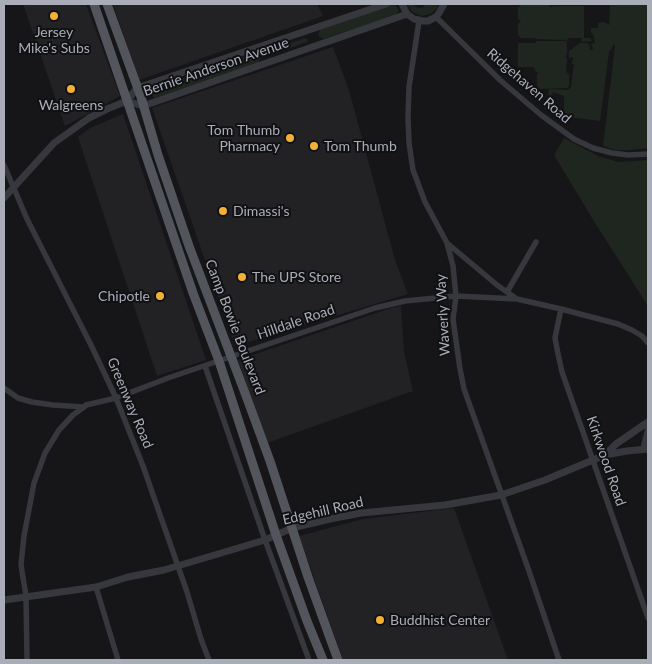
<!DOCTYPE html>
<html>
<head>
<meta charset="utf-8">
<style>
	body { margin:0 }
	#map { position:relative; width:652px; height:664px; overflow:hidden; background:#161618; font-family:Lato,sans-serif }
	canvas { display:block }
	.frame { position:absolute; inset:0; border:5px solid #a8adb8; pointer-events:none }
</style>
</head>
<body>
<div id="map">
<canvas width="652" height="664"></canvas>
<div class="frame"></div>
</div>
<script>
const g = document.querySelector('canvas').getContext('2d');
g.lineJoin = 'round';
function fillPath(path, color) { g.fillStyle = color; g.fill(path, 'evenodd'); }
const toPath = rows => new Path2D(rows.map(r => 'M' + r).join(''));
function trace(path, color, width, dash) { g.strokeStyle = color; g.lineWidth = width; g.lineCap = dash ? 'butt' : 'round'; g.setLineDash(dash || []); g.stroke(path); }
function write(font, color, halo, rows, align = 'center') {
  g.font = font + ' Lato,sans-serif'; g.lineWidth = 4; g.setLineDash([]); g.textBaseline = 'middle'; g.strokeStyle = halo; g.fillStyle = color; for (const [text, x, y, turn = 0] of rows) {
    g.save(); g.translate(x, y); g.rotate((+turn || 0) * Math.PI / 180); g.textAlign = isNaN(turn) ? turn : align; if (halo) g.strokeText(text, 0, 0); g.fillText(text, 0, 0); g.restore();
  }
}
fillPath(toPath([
	[23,4,86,4,120,96,65,126],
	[113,4,317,4,323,16,139,80],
	[333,47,349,90,395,260,408,294,235,346,152,108],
	[123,114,206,360,157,376,78,137,90,128],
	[401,306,404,352,413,391,267,443,238,360,391,308],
	[454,508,508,660,343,660,299,536,363,519]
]), '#222225');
fillPath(toPath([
	[393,4,396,6,398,9,398,12,395,15,323,39,318,35,319,32,320,30],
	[407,4,414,4,416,7,421,8,424,7,424,4,438,4,437,8,432,13,422,16,412,12],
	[522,4,549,5,551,8,553,6,584,6,584,38,590,38,592,41,582,42,582,38,568,38,567,41,566,40,536,39,535,38,521,38,518,35,518,24,521,21,518,19,518,8],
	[610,4,648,4,648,148,631,150,616,150,603,146,615,46,614,44,609,52,600,121,554,115,542,106,545,100,552,102,553,108,564,112,564,96,553,92,552,96,548,95,549,89,568,90,571,87,574,64,572,64,573,57,569,58,569,51,580,43,588,43,590,47,590,50,592,50,593,48,591,44,595,43,593,34,591,32,591,28,598,28,598,23,604,22,609,25],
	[305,38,308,40,307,42,271,55,269,54,270,50],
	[537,41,565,41,567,42,567,54,565,57,567,58,566,72,569,74,569,86,567,88,540,89,537,86,537,74,539,72,536,72,534,67,518,67,518,43,535,43],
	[254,53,260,56,260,60,258,63,155,98,152,96,150,93,152,89],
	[564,138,600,157,619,162,648,160,648,306,595,223,554,155]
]), '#1e261f');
trace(toPath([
	[436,17,500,80,541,115,574,139,593,148,612,153,628,155,648,154],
	[419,21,409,87,408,117,409,143,413,170,425,202,447,243,453,266,456,296,453,319,460,369,464,389,529,571,559,660],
	[4,165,27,219,91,345,116,398,143,466,187,592,201,639,209,660],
	[447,243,497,285,517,299],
	[507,292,536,242],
	[561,309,555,338,558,354,562,372,648,618],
	[205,366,265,540,309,660],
	[4,388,18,398,32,402,53,405,84,407,86,405,116,398,168,378,375,308,405,301,456,296,517,299,561,309,618,324,632,330,642,336,648,343],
	[643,449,648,428],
	[96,587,118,660],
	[27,660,26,596,21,565,24,536,34,483,45,453,59,430,73,415,84,407]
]), '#37383d', 5.5);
trace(toPath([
	[402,4,407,14,414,19,423,21,428,21,436,17,439,13,444,4],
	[127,101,143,106,407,14],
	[127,101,137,88,386,4],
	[4,198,54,143,89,118,107,109,127,101],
	[605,455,616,444,648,422],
	[4,600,96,587,128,577,164,570,265,540,292,528,330,519,361,513,445,505,501,495,545,480,605,455,627,451,648,449]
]), '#37383d', 7);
trace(toPath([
	[94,4,193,293,219,361,276,535,307,621,323,660],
	[107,4,141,97,158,155,189,246,245,393,270,461,308,577,338,660]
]), '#53555c', 9);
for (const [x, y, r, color] of [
	[54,16,5,"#f2b134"],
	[71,89,5,"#f2b134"],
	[290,138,5,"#f2b134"],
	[314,146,5,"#f2b134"],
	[223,211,5,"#f2b134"],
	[242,277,5,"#f2b134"],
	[160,296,5,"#f2b134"],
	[380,620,5,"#f2b134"]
]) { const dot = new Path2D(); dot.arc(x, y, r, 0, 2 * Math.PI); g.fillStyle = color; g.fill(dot); trace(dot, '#111113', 2); }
write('14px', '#a8adb8', '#111113', [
	["Jersey",54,32,"center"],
	["Mike's Subs",54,48,"center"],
	["Walgreens",71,105,"center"],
	["Tom Thumb",280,130,"right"],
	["Pharmacy",280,146,"right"],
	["Tom Thumb",324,146],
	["Dimassi's",233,211],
	["The UPS Store",252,277],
	["Chipotle",150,296,"right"],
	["Buddhist Center",390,620]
], 'left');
write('14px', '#a8adb8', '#111113', [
	["Bernie Anderson Avenue",216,67,-19],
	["Ridgehaven Road",529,86,41],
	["Waverly Way",443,315,-93],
	["Hilldale Road",296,322,-19],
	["Camp Bowie Boulevard",235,327,69],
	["Greenway Road",130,403,67],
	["Kirkwood Road",606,461,71],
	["Edgehill Road",323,511,-13]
]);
</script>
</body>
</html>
